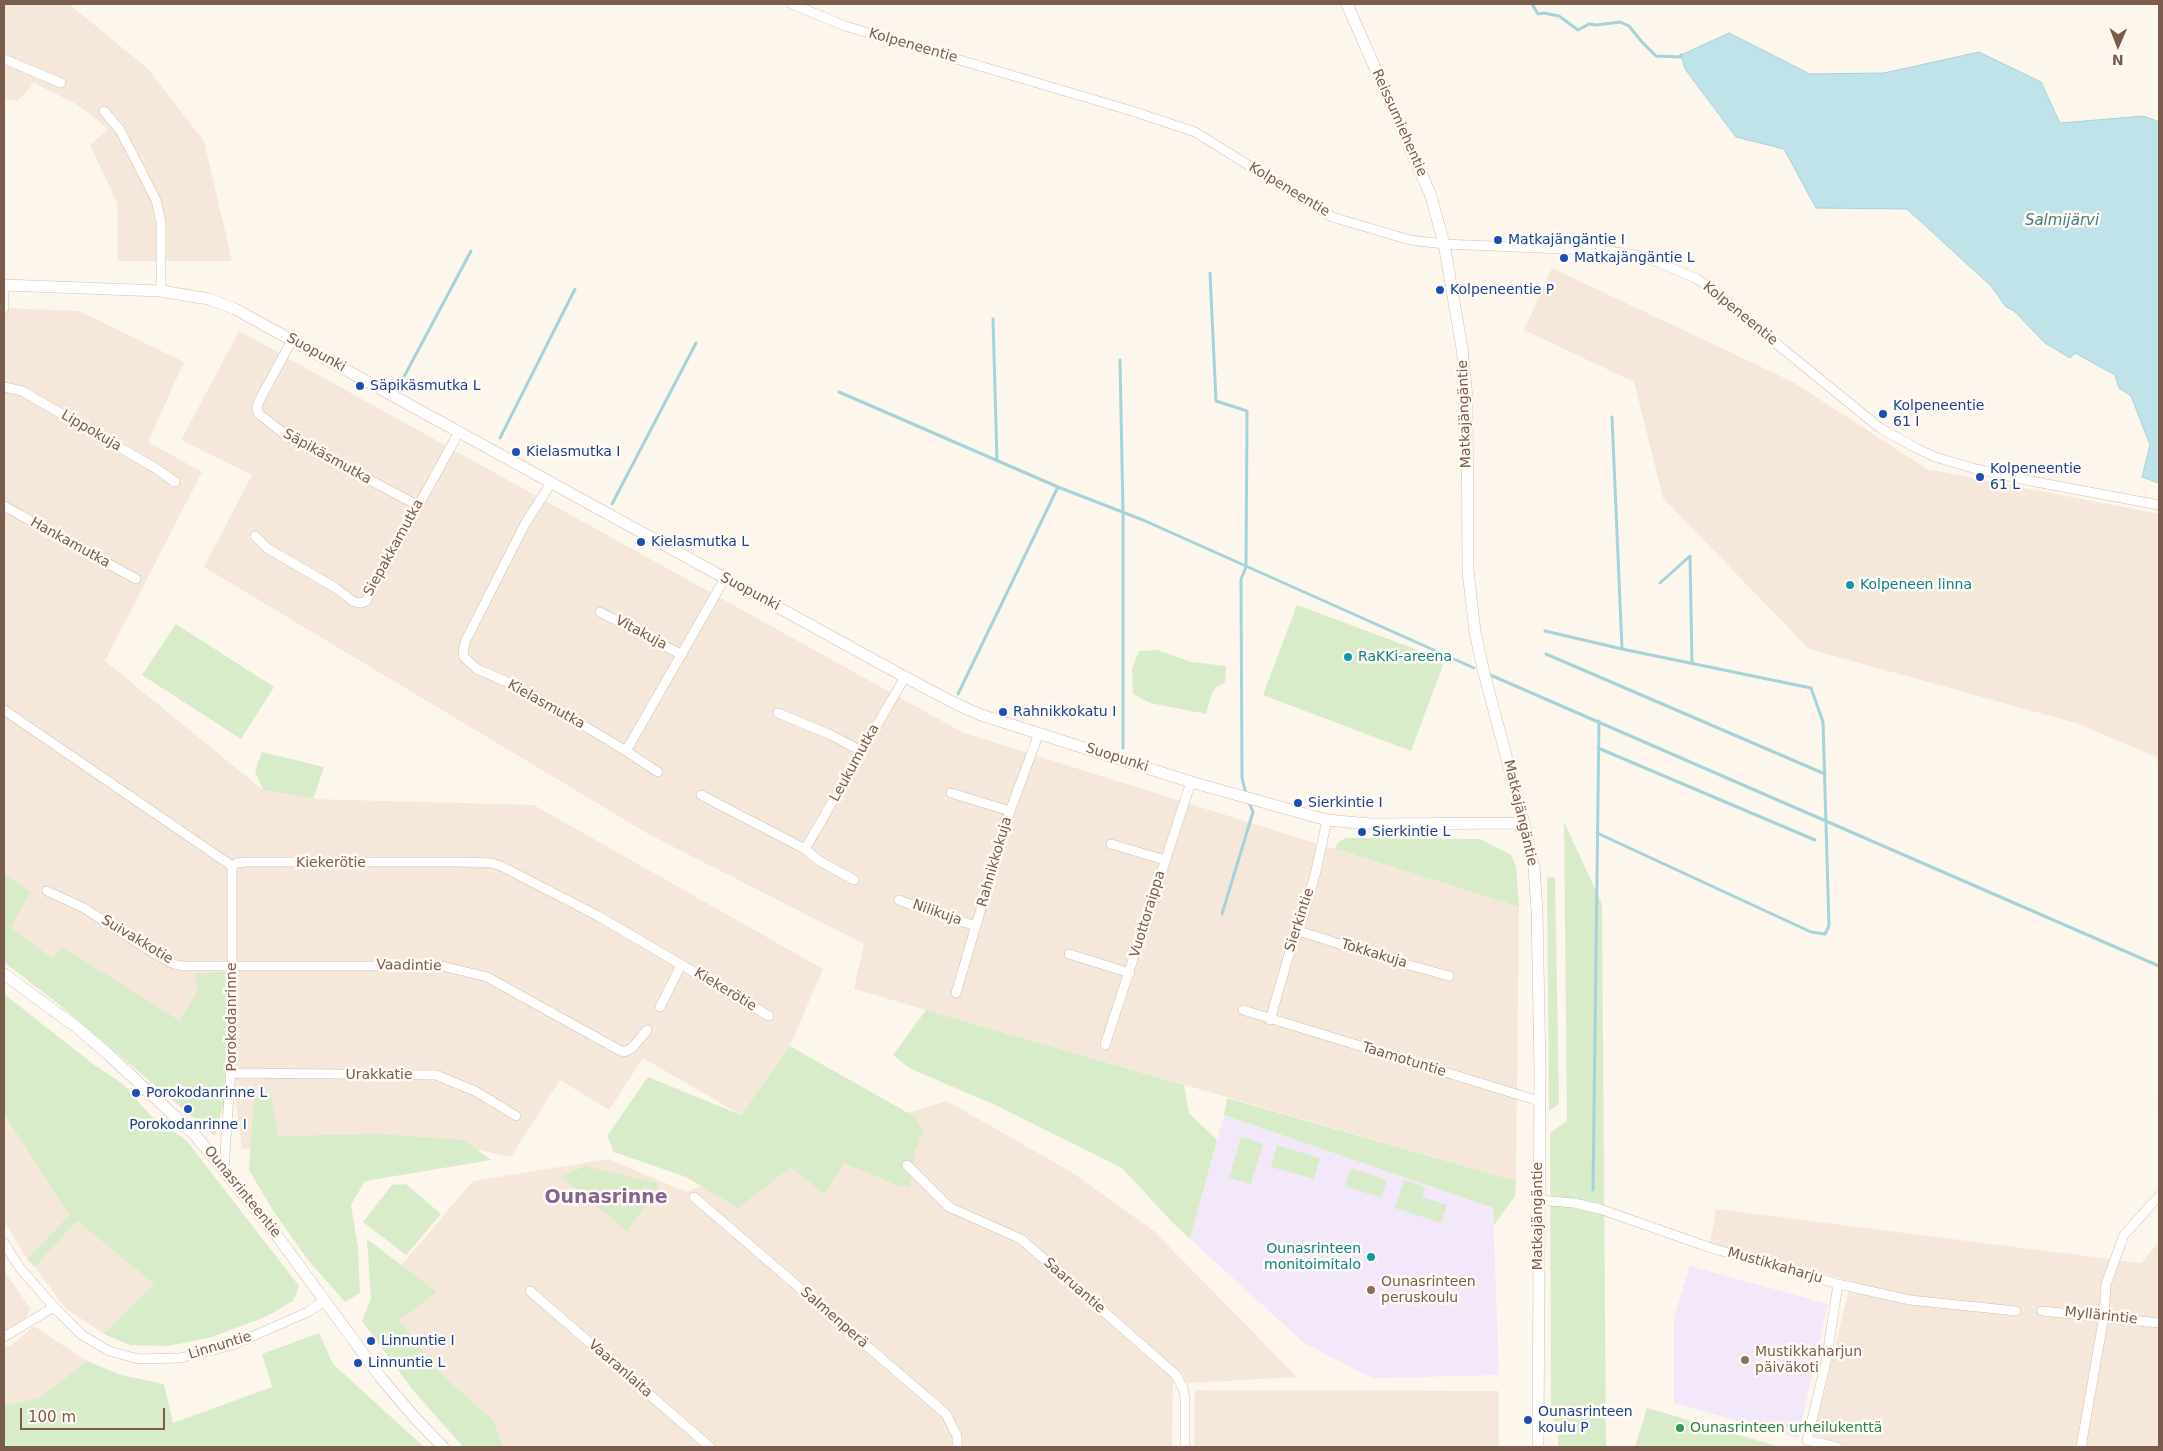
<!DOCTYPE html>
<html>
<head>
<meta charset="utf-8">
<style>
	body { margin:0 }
	#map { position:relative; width:2163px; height:1451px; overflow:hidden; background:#fdf6ec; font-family:"DejaVu Sans",sans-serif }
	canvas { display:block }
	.frame { position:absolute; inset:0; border:5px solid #7a5c4d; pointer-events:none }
	.north { position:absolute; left:2093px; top:20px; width:50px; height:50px; -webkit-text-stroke:4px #fffaf3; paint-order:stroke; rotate:181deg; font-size:14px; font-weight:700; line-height:20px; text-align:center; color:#7a5c4d }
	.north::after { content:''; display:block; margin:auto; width:18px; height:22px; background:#7a5c4d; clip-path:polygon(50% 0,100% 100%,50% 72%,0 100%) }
	.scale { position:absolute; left:20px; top:1408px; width:145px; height:22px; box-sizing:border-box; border:2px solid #7a5c4d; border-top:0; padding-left:6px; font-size:15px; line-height:18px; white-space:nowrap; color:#7a5c4d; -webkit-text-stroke:4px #fffaf3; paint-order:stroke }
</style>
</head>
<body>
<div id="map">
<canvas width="2163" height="1451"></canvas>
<div class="frame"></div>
<div class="north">N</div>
<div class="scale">100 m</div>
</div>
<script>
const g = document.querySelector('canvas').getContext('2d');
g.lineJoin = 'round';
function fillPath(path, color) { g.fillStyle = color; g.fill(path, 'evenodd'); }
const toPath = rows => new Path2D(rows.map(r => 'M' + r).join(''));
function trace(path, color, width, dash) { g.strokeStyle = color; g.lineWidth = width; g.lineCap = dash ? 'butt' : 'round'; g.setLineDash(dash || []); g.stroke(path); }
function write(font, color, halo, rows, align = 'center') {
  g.font = font + ' "DejaVu Sans",sans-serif'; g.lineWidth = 5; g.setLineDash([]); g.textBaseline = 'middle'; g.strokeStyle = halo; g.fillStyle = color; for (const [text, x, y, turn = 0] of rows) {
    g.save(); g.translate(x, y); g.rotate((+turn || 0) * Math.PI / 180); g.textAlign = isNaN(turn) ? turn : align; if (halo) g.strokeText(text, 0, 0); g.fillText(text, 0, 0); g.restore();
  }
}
fillPath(toPath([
	[4,4,69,4,147,68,204,141,232,261,118,261,117,203,90,145,108,129,76,104,34,83,18,101,4,99],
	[1552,268,1793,382,1927,469,2159,514,2159,758,2079,724,1809,649,1663,498,1634,382,1524,330],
	[4,308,79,311,184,362,148,442,202,472,105,661,263,790,313,799,534,805,823,969,790,1046,741,1115,643,1058,609,1110,560,1080,511,1157,454,1145,242,1149,232,1073,190,1043,4,928],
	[239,331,964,733,1519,907,1516,1181,854,989,864,944,650,835,204,567,252,475,181,440],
	[947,1101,1073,1173,1154,1231,1297,1377,1173,1384,1172,1447,503,1447,494,1421,440,1373,398,1320,380,1290,473,1181,608,1159,687,1192,787,1148],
	[4,1114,69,1215,27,1259,4,1221],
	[1716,1209,2141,1263,2159,1242,2159,1447,1811,1447,1851,1281,1710,1243],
	[77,1221,154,1284,104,1334,65,1308,35,1267],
	[4,1271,31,1309,24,1320,4,1330],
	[34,1326,87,1361,39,1398,4,1406,4,1347,10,1346],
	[1195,1390,1499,1391,1499,1447,1194,1447]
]), '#f5e8da');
fillPath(toPath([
	[1224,1115,1493,1208,1499,1375,1375,1378,1361,1373,1303,1342,1190,1239],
	[1690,1266,1828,1304,1798,1438,1674,1403,1674,1317]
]), '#f3e8fa');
fillPath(toPath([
	[1297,605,1445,660,1411,751,1263,695],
	[176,624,274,687,241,739,142,675],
	[1157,650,1191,662,1226,666,1225,682,1216,687,1212,693,1206,714,1150,703,1133,694,1132,669,1139,651],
	[262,752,324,767,313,799,263,790,255,771],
	[1564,822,1602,904,1606,1447,1558,1447,1558,1436,1551,1412,1550,1133,1567,1121],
	[1346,838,1480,839,1511,855,1516,866,1519,907,1335,849,1338,842],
	[4,874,30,892,11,928,52,958,62,947,180,1021,197,992,195,973,227,972,232,1073,215,1136,62,1007,4,962],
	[1555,877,1559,1104,1549,1111,1547,878],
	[4,994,93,1064,123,1084,151,1116,186,1140,299,1286,293,1301,265,1317,212,1337,168,1346,130,1345,104,1334,154,1284,77,1221,35,1267,27,1259,69,1215,4,1114],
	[926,1010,1184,1085,1189,1113,1217,1140,1190,1239,1171,1221,1122,1168,995,1105,909,1068,893,1055],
	[790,1046,915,1117,923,1132,915,1151,910,1187,899,1186,844,1163,824,1194,791,1167,738,1208,686,1177,614,1152,607,1136,648,1077,741,1115],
	[271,1093,278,1136,379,1134,464,1140,491,1160,365,1181,351,1205,358,1247,360,1293,345,1302,308,1260,272,1209,249,1170,254,1098],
	[1227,1098,1516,1181,1515,1196,1494,1225,1493,1208,1224,1115],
	[1241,1137,1263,1144,1251,1184,1229,1178],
	[1277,1145,1320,1158,1314,1179,1271,1167],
	[585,1166,660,1184,627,1231,561,1177],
	[1351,1168,1387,1180,1381,1198,1345,1186],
	[1404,1180,1425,1187,1422,1197,1447,1205,1441,1223,1395,1208],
	[406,1184,441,1214,406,1255,363,1222,392,1185],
	[367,1239,437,1292,399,1320,440,1373,494,1421,503,1447,463,1447,412,1389,362,1321,371,1299],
	[319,1333,333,1364,424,1447,4,1447,4,1406,39,1398,87,1361,121,1375,164,1384,173,1423,272,1387,262,1354],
	[1647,1408,1651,1409,1780,1447,1635,1447]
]), '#d8ecc9');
const water = toPath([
	[1729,33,1810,74,1884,73,1979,52,2041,82,2060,123,2144,116,2159,122,2159,483,2142,477,2150,445,2131,396,2119,388,2115,375,2075,353,2070,358,2045,343,2014,311,2006,307,1991,286,1907,209,1816,208,1784,149,1736,137,1685,69,1681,55,1729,33]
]);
fillPath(water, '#bfe3e8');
trace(water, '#a5d3da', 1);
trace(toPath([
	[1532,4,1538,14,1544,13,1559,16,1578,30,1589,24,1597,25,1620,22,1629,26,1642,42,1656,56,1680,57,1681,55],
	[1210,273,1216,401,1247,411,1246,567,1241,579,1242,778,1246,794],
	[993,319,997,461],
	[1120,360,1123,513,1123,748],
	[398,388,471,251],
	[839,392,1058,487,1143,520,1474,668],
	[500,438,575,289],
	[612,504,696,343],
	[1660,583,1690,556,1692,663],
	[1545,631,1622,649],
	[1546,654,1825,774],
	[1488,674,2159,966],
	[958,694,1058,487],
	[1598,748,1815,840],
	[1597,833,1811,932,1825,934,1829,926,1823,722,1811,688,1622,649,1612,417],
	[1222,914,1253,812,1248,800],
	[2159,1105,2159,1104],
	[1593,1190,1599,721]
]), '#a5d3da', 3);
const minor = toPath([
	[792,4,845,26,1132,111,1195,132,1332,217,1410,240,1444,244,1609,251,1636,255,1658,262,1697,279,1715,291,1772,340,1880,428,1916,448,1935,457,1976,469,2036,482,2159,505],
	[4,59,61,83],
	[104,111,120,130,156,200,161,222,161,291],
	[4,308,4,285],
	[292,340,259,401,257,408,259,414,287,436,417,505],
	[4,387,22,391,157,469,175,482],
	[551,483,525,524,466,640,463,650,464,657,477,669,505,681,553,707,626,751,725,578],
	[4,506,136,579],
	[255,536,267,548,334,587,354,602,361,603,366,601,459,432],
	[600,612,682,655],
	[4,710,232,866,237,863,246,862,462,862,491,863,501,866,598,916,769,1016],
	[778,713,831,735,861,751],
	[626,751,658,772],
	[951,793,1010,811],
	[701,795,805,849,818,860,854,880],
	[1111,844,1165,860],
	[805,849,905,677],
	[47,891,84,908,155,954,174,964,182,966,442,966,487,977,619,1050,624,1052,632,1048,647,1030],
	[899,900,925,910,976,926],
	[1299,931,1380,957,1449,976],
	[1069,954,1130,973],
	[956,993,1010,811,1039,733],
	[660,1007,681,965],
	[1243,1010,1539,1101],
	[1270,1020,1290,951,1299,931,1316,871,1327,820],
	[1105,1045,1191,782],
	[232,1073,436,1075,475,1091,516,1116],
	[907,1165,949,1207,1021,1239,1176,1375,1183,1388,1185,1399,1185,1447],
	[224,1168,232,1053,232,866],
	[694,1197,946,1414,957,1436,957,1447],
	[1538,1200,1574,1203,1600,1209,1711,1248,1838,1284,1910,1300,2016,1311],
	[4,1243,20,1268,54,1307,82,1335,109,1351,139,1359,180,1358,217,1349,235,1344,308,1312,325,1300],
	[530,1291,710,1447],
	[2042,1311,2159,1323],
	[4,1337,54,1307],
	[1837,1447,1807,1440,1826,1362,1838,1284],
	[2081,1447,2104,1316,2106,1284,2124,1235,2159,1196]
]);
const tertiary = toPath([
	[1347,4,1431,196,1444,244,1462,348,1467,398,1468,571,1475,632,1484,673,1524,823,1534,868,1537,911,1540,1069,1538,1447],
	[4,285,161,291,209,299,235,309,905,677,956,704,981,715,1191,782,1327,820,1370,824,1524,823],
	[4,974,79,1029,109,1055,195,1135,278,1237,382,1379,415,1418,443,1447]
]);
trace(minor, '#d1beb0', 10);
trace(tertiary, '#d1beb0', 12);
trace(minor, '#fff', 9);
trace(tertiary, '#fff', 11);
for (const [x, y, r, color] of [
	[1498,240,5,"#1a4fb4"],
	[1564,258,5,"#1a4fb4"],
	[1440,290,5,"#1a4fb4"],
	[360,386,5,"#1a4fb4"],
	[1883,414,5,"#1a4fb4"],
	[516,452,5,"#1a4fb4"],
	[1980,477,5,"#1a4fb4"],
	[641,542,5,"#1a4fb4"],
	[1850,585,5,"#0f9aa8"],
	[1348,657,5,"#0f9aa8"],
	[1003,712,5,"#1a4fb4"],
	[1298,803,5,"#1a4fb4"],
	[1362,832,5,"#1a4fb4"],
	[136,1093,5,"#1a4fb4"],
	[188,1109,5,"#1a4fb4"],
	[1371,1257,5,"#0f9aa8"],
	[1371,1290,5,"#8d6e63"],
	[371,1341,5,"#1a4fb4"],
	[1745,1360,5,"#8d6e63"],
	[358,1363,5,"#1a4fb4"],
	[1528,1420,5,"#1a4fb4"],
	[1680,1428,5,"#2e9e5b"]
]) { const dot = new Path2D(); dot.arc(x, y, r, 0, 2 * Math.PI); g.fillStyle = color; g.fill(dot); trace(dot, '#fffaf3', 2); }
write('14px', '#7a5c4d', '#fffaf3', [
	["Kolpeneentie",913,46,16],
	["Reissumiehentie",1399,123,66],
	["Kolpeneentie",1289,190,31],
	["Kolpeneentie",1740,314,39],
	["Suopunki",316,353,29],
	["Matkajängäntie",1465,414,-92],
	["Lippokuja",91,431,30],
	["Säpikäsmutka",327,457,29],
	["Hankamutka",70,543,29],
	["Siepakkamutka",394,548,-61],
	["Suopunki",750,592,28],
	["Vitakuja",641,633,28],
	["Kielasmutka",546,705,29],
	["Suopunki",1117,758,18],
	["Leukumutka",855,763,-61],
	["Matkajängäntie",1520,813,77],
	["Rahnikkokuja",995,862,-74],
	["Kiekerötie",331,863],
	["Nilikuja",937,913,19],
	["Vuottoraippa",1148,914,-73],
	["Sierkintie",1300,920,-72],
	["Suivakkotie",137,940,31],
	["Tokkakuja",1374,954,17],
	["Vaadintie",409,966,1],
	["Kiekerötie",725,990,31],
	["Porokodanrinne",232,1017,-90],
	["Taamotuntie",1404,1060,17],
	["Urakkatie",379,1075],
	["Ounasrinteentie",242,1192,51],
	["Matkajängäntie",1538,1216,-90],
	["Mustikkaharju",1775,1266,16],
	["Saaruantie",1074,1286,41],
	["Myllärintie",2101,1316,6],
	["Salmenperä",834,1318,41],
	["Linnuntie",220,1346,-17],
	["Vaaranlaita",620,1369,41]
]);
write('14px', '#164399', '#fffaf3', [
	["Matkajängäntie I",1508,240],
	["Matkajängäntie L",1574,258],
	["Kolpeneentie P",1450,290],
	["Säpikäsmutka L",370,386],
	["Kolpeneentie",1893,406],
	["61 I",1893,422],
	["Kielasmutka I",526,452],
	["Kolpeneentie",1990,469],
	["61 L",1990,485],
	["Kielasmutka L",651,542],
	["Rahnikkokatu I",1013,712],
	["Sierkintie I",1308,803],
	["Sierkintie L",1372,832],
	["Porokodanrinne L",146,1093],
	["Porokodanrinne I",188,1125,"center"],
	["Linnuntie I",381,1341],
	["Linnuntie L",368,1363],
	["Ounasrinteen",1538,1412],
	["koulu P",1538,1428]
], 'left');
write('14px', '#0d838f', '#fffaf3', [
	["Kolpeneen linna",1860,585],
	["RaKKi-areena",1358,657],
	["Ounasrinteen",1361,1249,"right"],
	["monitoimitalo",1361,1265,"right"]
], 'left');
write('14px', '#785e54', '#fffaf3', [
	["Ounasrinteen",1381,1282],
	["peruskoulu",1381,1298],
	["Mustikkaharjun",1755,1352],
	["päiväkoti",1755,1368]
], 'left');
write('14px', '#27864d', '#fffaf3', [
	["Ounasrinteen urheilukenttä",1690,1428]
], 'left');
write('italic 15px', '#437c86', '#fffaf3', [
	["Salmijärvi",2062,221]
]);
write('bold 19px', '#846695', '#fffaf3', [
	["Ounasrinne",606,1198]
]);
</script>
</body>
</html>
